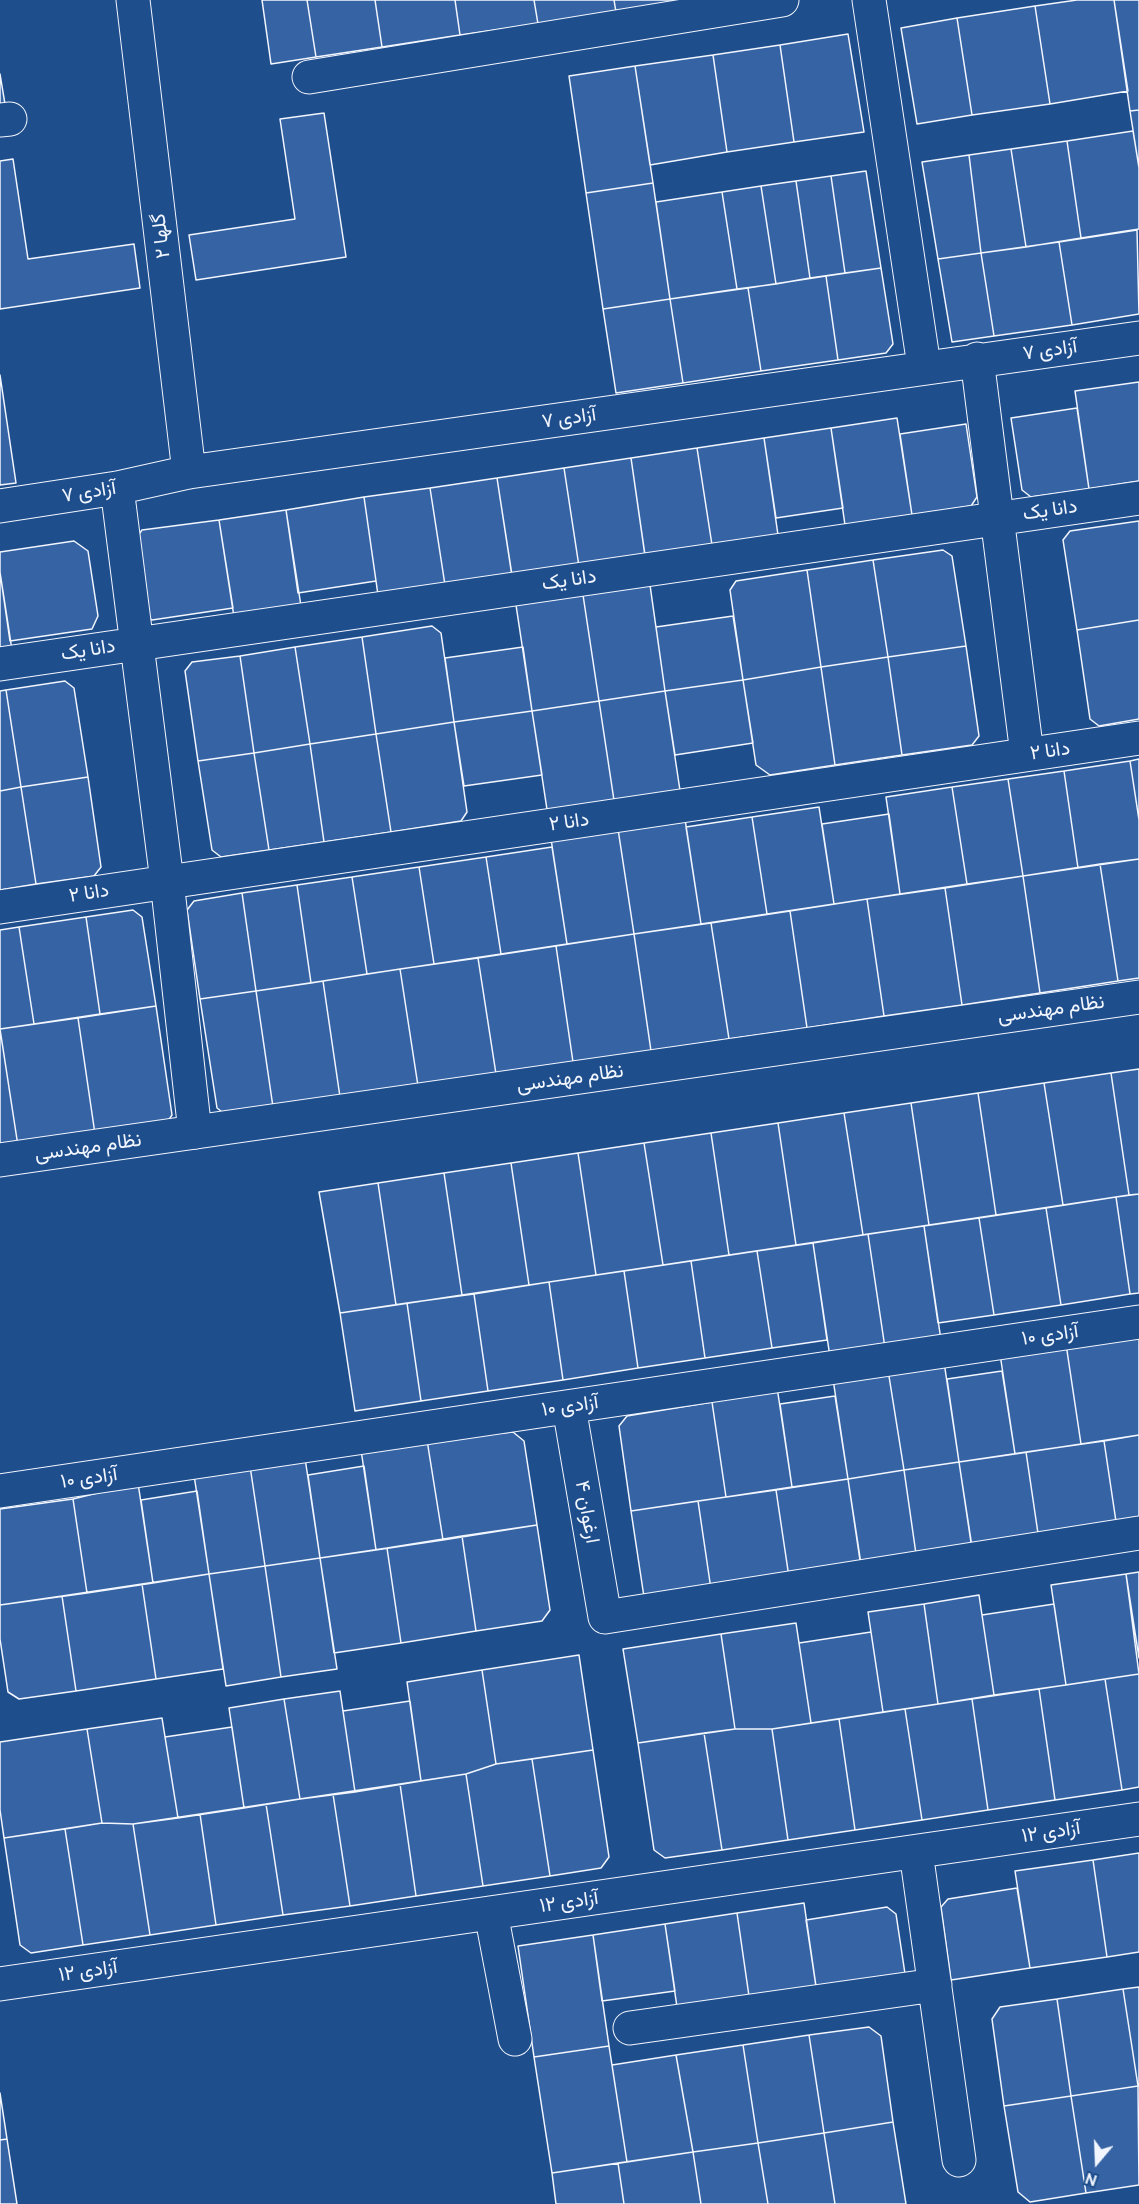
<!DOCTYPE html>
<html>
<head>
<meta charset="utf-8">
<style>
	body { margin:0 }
	#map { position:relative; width:1139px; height:2204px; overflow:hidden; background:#1f4e8c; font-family:Cabin,sans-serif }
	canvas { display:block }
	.north { position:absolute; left:1067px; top:2132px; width:60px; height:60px; -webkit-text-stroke:4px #1f4e8c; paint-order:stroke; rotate:199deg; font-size:16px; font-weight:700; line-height:24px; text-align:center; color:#f2f6ff }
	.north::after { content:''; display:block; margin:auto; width:21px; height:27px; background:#f2f6ff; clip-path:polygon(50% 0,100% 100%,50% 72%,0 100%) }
</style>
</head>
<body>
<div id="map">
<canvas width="1139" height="2204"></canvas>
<div class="north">N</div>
</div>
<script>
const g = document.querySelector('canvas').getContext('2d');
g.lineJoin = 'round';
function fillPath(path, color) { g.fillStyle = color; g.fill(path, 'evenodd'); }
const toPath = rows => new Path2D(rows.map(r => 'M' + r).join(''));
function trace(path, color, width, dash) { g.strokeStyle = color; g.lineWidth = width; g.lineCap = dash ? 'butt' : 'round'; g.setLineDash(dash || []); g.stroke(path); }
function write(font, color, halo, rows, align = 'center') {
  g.font = font + ' Cabin,Vazirmatn,sans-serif'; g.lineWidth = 4.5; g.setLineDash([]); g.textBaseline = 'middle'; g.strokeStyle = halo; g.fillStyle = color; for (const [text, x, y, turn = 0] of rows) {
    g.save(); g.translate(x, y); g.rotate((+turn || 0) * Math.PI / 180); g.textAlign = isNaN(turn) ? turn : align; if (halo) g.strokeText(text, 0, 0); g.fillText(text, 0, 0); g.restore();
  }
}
const building = toPath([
	[262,0,307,0,316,57,271,64,262,0],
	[307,0,375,0,382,47,316,57,307,0],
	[375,0,455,0,460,35,382,47,375,0],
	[455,0,534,0,538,24,460,35,455,0],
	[534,0,614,0,616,12,538,24,534,0],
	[614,0,694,0,616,12,614,0],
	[1077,0,1114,0,1128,91,1050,104,1035,6,1077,0],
	[1114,0,1139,0,1139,110,1130,111,1114,0],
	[1035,6,1050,104,972,115,957,18,1035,6],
	[957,18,972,115,917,124,901,28,957,18],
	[848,34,864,132,794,142,780,45,848,34],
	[780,45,794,142,727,152,713,55,780,45],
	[713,55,727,152,650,165,635,66,713,55],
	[635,66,653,183,586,193,569,76,635,66],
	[0,74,5,104,0,104,0,74],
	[1139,110,1139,168,1130,111,1139,110],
	[324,113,346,257,196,280,189,235,295,219,280,119,324,113],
	[1133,131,1139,168,1139,229,1081,238,1067,141,1133,131],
	[1067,141,1081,238,1026,247,1011,149,1067,141],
	[1011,149,1026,247,981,253,969,155,1011,149],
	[969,155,981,253,938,259,922,162,969,155],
	[13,159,28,259,134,244,140,288,0,309,0,161,13,159],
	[866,171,881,268,845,273,831,176,866,171],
	[831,176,845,273,810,278,796,181,831,176],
	[796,181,810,278,776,284,761,186,796,181],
	[653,183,670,299,603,309,586,193,653,183],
	[761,186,776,284,737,289,722,192,761,186],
	[722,192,737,289,670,299,656,202,722,192],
	[1137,230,1139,314,1072,325,1059,242,1137,230],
	[1059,242,1072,325,994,336,981,253,1059,242],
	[981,253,994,336,952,342,938,259,981,253],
	[881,268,893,344,886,353,838,360,826,276,881,268],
	[826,276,838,360,761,371,748,288,826,276],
	[748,288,761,371,683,383,670,299,748,288],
	[670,299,683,383,616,393,603,309,670,299],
	[0,375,16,483,0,485,0,375],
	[1139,382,1139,481,1089,489,1075,391,1139,382],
	[1077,408,1089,489,1031,497,1022,490,1011,418,1077,408],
	[897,418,912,515,845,525,831,428,897,418],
	[966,424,977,497,971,506,912,515,900,434,966,424],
	[831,428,843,508,776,518,764,438,831,428],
	[764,438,778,535,712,545,697,448,764,438],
	[697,448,712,545,645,555,631,458,697,448],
	[631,458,646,563,580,573,564,468,631,458],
	[564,468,580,573,513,583,497,478,564,468],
	[497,478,512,575,445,585,430,488,497,478],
	[430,488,445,585,378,595,364,497,430,488],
	[364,497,376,581,298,593,286,510,364,497],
	[286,510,301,606,234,617,219,520,286,510],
	[219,520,233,608,152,620,142,614,132,544,142,530,219,520],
	[1139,521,1139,620,1077,630,1063,540,1070,531,1139,521],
	[74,541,88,551,98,616,92,629,10,641,0,572,0,552,74,541],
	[943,550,952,556,966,646,888,657,873,560,943,550],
	[873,560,888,657,821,667,807,570,873,560],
	[807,570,821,667,743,680,730,590,736,581,807,570],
	[0,572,12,650,0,651,0,572],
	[650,585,665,691,599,701,583,595,650,585],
	[583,595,599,701,532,711,516,605,583,595],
	[733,616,743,680,665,691,656,627,733,616],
	[1139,620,1139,719,1099,726,1090,719,1077,630,1139,620],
	[432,626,441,633,454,722,376,734,362,637,432,626],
	[362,637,376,734,310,744,295,647,362,637],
	[966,646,979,736,972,745,902,755,888,657,966,646],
	[295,647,310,744,254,753,240,656,295,647],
	[523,647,532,711,454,722,445,658,523,647],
	[240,656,254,753,198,761,185,671,192,662,240,656],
	[888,657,902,755,835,765,821,667,888,657],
	[821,667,835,765,770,775,756,765,743,680,821,667],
	[743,680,753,743,675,755,665,691,743,680],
	[65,681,74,688,88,777,21,787,6,690,65,681],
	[6,690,21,787,0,791,0,691,6,690],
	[665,691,681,797,615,807,599,701,665,691],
	[599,701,615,807,548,816,532,711,599,701],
	[532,711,542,775,464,786,454,722,532,711],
	[454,722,467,812,461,821,391,832,376,734,454,722],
	[376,734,391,832,324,842,310,744,376,734],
	[310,744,324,842,269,850,254,753,310,744],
	[254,753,269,850,221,857,212,850,198,761,254,753],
	[1139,759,1139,820,1130,761,1139,759],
	[1130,761,1139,820,1139,859,1078,868,1064,771,1130,761],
	[1064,771,1078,868,1023,876,1008,779,1064,771],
	[88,777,101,867,94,876,36,884,21,787,88,777],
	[1008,779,1023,876,967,884,952,787,1008,779],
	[21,787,36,884,0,890,0,791,21,787],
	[952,787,967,884,900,894,886,797,952,787],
	[819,807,834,904,767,914,752,817,819,807],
	[889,814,900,894,834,904,822,824,889,814],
	[752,817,767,914,701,924,686,827,752,817],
	[685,819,701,924,634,934,618,829,685,819],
	[618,829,634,934,567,944,551,839,618,829],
	[552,847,567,944,501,954,486,857,552,847],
	[486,857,501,954,434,964,419,867,486,857],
	[1139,859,1139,978,1118,981,1100,864,1139,859],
	[1100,864,1118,981,1040,993,1023,876,1100,864],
	[419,867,434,964,367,974,352,877,419,867],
	[1023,876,1040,993,962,1005,945,888,1023,876],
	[352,877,367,974,311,983,297,885,352,877],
	[297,885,311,983,256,991,242,893,297,885],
	[945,888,962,1005,884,1016,867,899,945,888],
	[242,893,256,991,200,999,187,910,194,901,242,893],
	[867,899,884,1016,807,1028,790,911,867,899],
	[133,910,142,917,156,1006,100,1014,86,917,133,910],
	[790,911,807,1028,729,1039,711,923,790,911],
	[86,917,100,1014,34,1024,19,927,86,917],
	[711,923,729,1039,651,1051,634,934,711,923],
	[19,927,34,1024,0,1029,0,930,19,927],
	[634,934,651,1051,573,1062,556,946,634,934],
	[556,946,573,1062,496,1074,478,958,556,946],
	[478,958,496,1074,418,1086,400,969,478,958],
	[400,969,418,1086,340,1097,323,981,400,969],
	[323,981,340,1097,273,1107,256,991,323,981],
	[256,991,273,1107,226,1115,217,1108,200,999,256,991],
	[156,1006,172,1115,166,1124,95,1134,78,1018,156,1006],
	[78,1018,95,1134,18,1146,0,1029,78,1018],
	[0,1029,18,1146,0,1148,0,1029],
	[1139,1069,1139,1194,1129,1195,1111,1073,1139,1069],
	[1111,1073,1129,1195,1063,1205,1044,1083,1111,1073],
	[1044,1083,1063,1205,996,1215,978,1093,1044,1083],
	[978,1093,996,1215,929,1225,911,1103,978,1093],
	[911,1103,929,1225,863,1235,844,1113,911,1103],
	[844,1113,863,1235,796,1245,778,1123,844,1113],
	[778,1123,796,1245,729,1255,711,1133,778,1123],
	[711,1133,729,1255,663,1265,644,1143,711,1133],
	[644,1143,663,1265,596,1275,578,1153,644,1143],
	[578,1153,596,1275,529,1285,511,1163,578,1153],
	[511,1163,529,1285,462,1295,444,1173,511,1163],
	[444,1173,462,1295,396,1305,378,1183,444,1173],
	[378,1183,396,1305,340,1313,319,1192,378,1183],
	[1139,1194,1139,1293,1130,1294,1116,1197,1139,1194],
	[1116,1197,1130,1294,1061,1305,1046,1208,1116,1197],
	[1046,1208,1061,1305,994,1315,979,1218,1046,1208],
	[979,1218,994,1315,938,1323,924,1226,979,1218],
	[924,1226,941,1340,885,1348,868,1234,924,1226],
	[868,1234,885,1348,830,1357,813,1243,868,1234],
	[813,1243,827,1340,772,1348,757,1251,813,1243],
	[757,1251,772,1348,705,1358,691,1261,757,1251],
	[691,1261,705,1358,638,1368,624,1271,691,1261],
	[624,1271,638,1368,563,1380,549,1282,624,1271],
	[549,1282,563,1380,488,1391,474,1294,549,1282],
	[474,1294,488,1391,421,1401,407,1303,474,1294],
	[407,1303,421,1401,355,1411,340,1313,407,1303],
	[1139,1338,1139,1435,1081,1444,1066,1344,1139,1338],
	[1066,1344,1081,1444,1015,1454,1000,1354,1066,1344],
	[944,1362,959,1462,904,1470,888,1370,944,1362],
	[888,1370,904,1470,848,1479,833,1379,888,1370],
	[1002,1371,1015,1454,959,1462,947,1379,1002,1371],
	[777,1387,792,1487,726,1497,712,1402,777,1387],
	[835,1396,848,1479,792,1487,780,1404,835,1396],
	[712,1402,726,1497,631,1511,619,1426,627,1416,712,1402],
	[513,1432,524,1441,537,1525,443,1540,427,1440,513,1432],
	[1139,1435,1139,1532,1118,1535,1104,1441,1139,1435],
	[427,1440,443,1540,376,1550,361,1450,427,1440],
	[1104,1441,1118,1535,1040,1547,1026,1452,1104,1441],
	[1026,1452,1040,1547,973,1556,959,1462,1026,1452],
	[305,1458,320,1558,265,1566,250,1466,305,1458],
	[959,1462,976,1573,920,1582,904,1470,959,1462],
	[250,1466,265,1566,209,1574,194,1475,250,1466],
	[364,1466,376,1550,320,1558,308,1475,364,1466],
	[904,1470,920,1582,865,1590,848,1479,904,1470],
	[848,1479,862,1574,790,1584,776,1490,848,1479],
	[138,1483,153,1583,87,1593,73,1499,138,1483],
	[776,1490,790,1584,712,1596,698,1501,776,1490],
	[197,1491,209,1574,153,1583,141,1500,197,1491],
	[73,1499,87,1593,0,1605,0,1509,73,1499],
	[698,1501,712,1596,644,1597,631,1511,698,1501],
	[537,1525,550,1610,542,1621,476,1631,462,1536,537,1525],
	[462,1536,476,1631,401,1643,387,1548,462,1536],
	[387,1548,401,1643,334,1653,320,1558,387,1548],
	[320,1558,337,1669,281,1677,265,1566,320,1558],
	[265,1566,281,1677,226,1686,209,1574,265,1566],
	[1139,1572,1139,1658,1126,1574,1139,1572],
	[209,1574,223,1669,156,1679,142,1584,209,1574],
	[1126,1574,1139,1674,1066,1685,1051,1585,1126,1574],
	[142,1584,156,1679,76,1691,62,1596,142,1584],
	[979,1595,994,1695,938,1704,924,1604,979,1595],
	[62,1596,76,1691,19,1699,8,1692,0,1639,0,1605,62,1596],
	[924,1604,938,1704,883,1712,868,1612,924,1604],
	[1054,1604,1066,1685,994,1695,982,1615,1054,1604],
	[796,1623,811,1723,772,1729,735,1729,721,1634,796,1623],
	[871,1632,883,1712,811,1723,799,1643,871,1632],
	[721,1634,735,1729,638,1743,623,1649,721,1634],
	[579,1655,593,1750,496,1764,482,1670,579,1655],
	[482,1670,496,1764,466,1774,421,1781,407,1682,482,1670],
	[1139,1674,1139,1787,1122,1790,1105,1679,1139,1674],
	[1105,1679,1122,1790,1055,1800,1039,1689,1105,1679],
	[1039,1689,1055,1800,988,1810,972,1699,1039,1689],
	[340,1691,355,1792,300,1799,284,1699,340,1691],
	[284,1699,300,1799,244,1808,229,1708,284,1699],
	[972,1699,988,1810,922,1820,905,1709,972,1699],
	[410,1701,421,1781,355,1792,343,1711,410,1701],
	[905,1709,922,1820,855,1830,839,1719,905,1709],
	[162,1718,178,1818,133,1824,102,1823,87,1729,162,1718],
	[839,1719,855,1830,788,1840,772,1729,839,1719],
	[232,1727,244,1808,178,1818,165,1737,232,1727],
	[87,1729,102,1823,4,1838,0,1810,0,1742,87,1729],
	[735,1729,772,1729,788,1840,722,1850,704,1733,735,1729],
	[704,1733,722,1850,665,1858,654,1850,638,1743,704,1733],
	[593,1750,609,1857,601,1868,550,1876,532,1759,593,1750],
	[532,1759,550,1876,483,1886,466,1774,496,1764,532,1759],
	[466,1774,483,1886,416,1896,400,1784,466,1774],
	[400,1784,416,1896,350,1906,333,1794,400,1784],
	[333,1794,350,1906,283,1915,266,1804,333,1794],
	[266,1804,283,1915,216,1925,200,1814,266,1804],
	[200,1814,216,1925,150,1935,133,1824,200,1814],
	[102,1823,133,1824,150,1935,83,1945,65,1829,102,1823],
	[65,1829,83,1945,31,1953,20,1945,4,1838,65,1829],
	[1139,1853,1139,1952,1107,1957,1093,1860,1139,1853],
	[1093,1860,1107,1957,1030,1968,1015,1871,1093,1860],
	[1017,1888,1030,1968,951,1980,941,1907,948,1899,1017,1888],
	[804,1903,818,2000,751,2010,737,1913,804,1903],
	[887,1907,896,1914,907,1987,818,2000,806,1920,887,1907],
	[737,1913,751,2010,679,2021,665,1924,737,1913],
	[665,1924,675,1991,602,2001,593,1935,665,1924],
	[593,1935,609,2046,534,2057,518,1946,593,1935],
	[1139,1987,1139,2086,1138,2086,1123,1989,1139,1987],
	[1123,1989,1138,2086,1071,2096,1057,1999,1123,1989],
	[1057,1999,1071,2096,1004,2106,992,2019,1000,2007,1057,1999],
	[869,2027,881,2036,893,2122,824,2133,809,2035,869,2027],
	[809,2035,824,2133,758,2143,743,2045,809,2035],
	[743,2045,758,2143,693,2152,676,2055,743,2045],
	[609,2046,627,2162,552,2173,534,2057,609,2046],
	[676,2055,693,2152,627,2162,612,2065,676,2055],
	[1138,2086,1139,2185,1086,2193,1071,2096,1138,2086],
	[0,2093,7,2139,0,2140,0,2093],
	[1071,2096,1086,2193,1030,2202,1018,2192,1004,2106,1071,2096],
	[893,2122,906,2204,835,2204,824,2133,893,2122],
	[824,2133,835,2204,768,2204,758,2143,824,2133],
	[7,2139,17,2204,0,2204,0,2140,7,2139],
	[758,2143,768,2204,701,2204,693,2152,758,2143],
	[693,2152,701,2204,624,2204,618,2163,693,2152],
	[618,2163,624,2204,556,2204,552,2173,618,2163]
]);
fillPath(building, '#3563a3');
trace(building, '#f2f6ff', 1.5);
const minor = toPath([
	[133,0,189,472],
	[869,0,924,366],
	[309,77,782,0],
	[0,120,10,119],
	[977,359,1027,754],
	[117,488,167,881,195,1132],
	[0,506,117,488,189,472,1139,338],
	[0,664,1139,498],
	[0,907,1139,738],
	[569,1407,605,1617,1139,1533],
	[0,1491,1139,1322],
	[916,1852,959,2160],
	[491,1913,515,2039],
	[0,1984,1139,1819],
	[630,2028,935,1985]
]);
const tertiary = toPath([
	[0,1160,1139,997]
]);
trace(minor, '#f2f6ff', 35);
trace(tertiary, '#f2f6ff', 35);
trace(minor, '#1f4e8c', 33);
trace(tertiary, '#1f4e8c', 33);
write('20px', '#f2f6ff', '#1f4e8c', [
	["گلها ۲",161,236,-97],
	["آزادی ۷",1050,350,-8],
	["آزادی ۷",569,418,-8],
	["آزادی ۷",89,492,-9],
	["دانا یک",1050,510,-8],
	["دانا یک",569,580,-8],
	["دانا یک",88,650,-9],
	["دانا ۲",1050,751,-8],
	["دانا ۲",569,822,-8],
	["دانا ۲",89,893,-9],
	["نظام مهندسی",1051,1009,-8],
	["نظام مهندسی",570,1078,-8],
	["نظام مهندسی",88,1147,-8],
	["آزادی ۱۰",1050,1335,-8],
	["آزادی ۱۰",570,1406,-8],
	["آزادی ۱۰",89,1478,-8],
	["ارغوان ۴",587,1512,80],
	["آزادی ۱۲",1051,1832,-8],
	["آزادی ۱۲",569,1902,-8],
	["آزادی ۱۲",88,1971,-8]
]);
</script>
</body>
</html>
